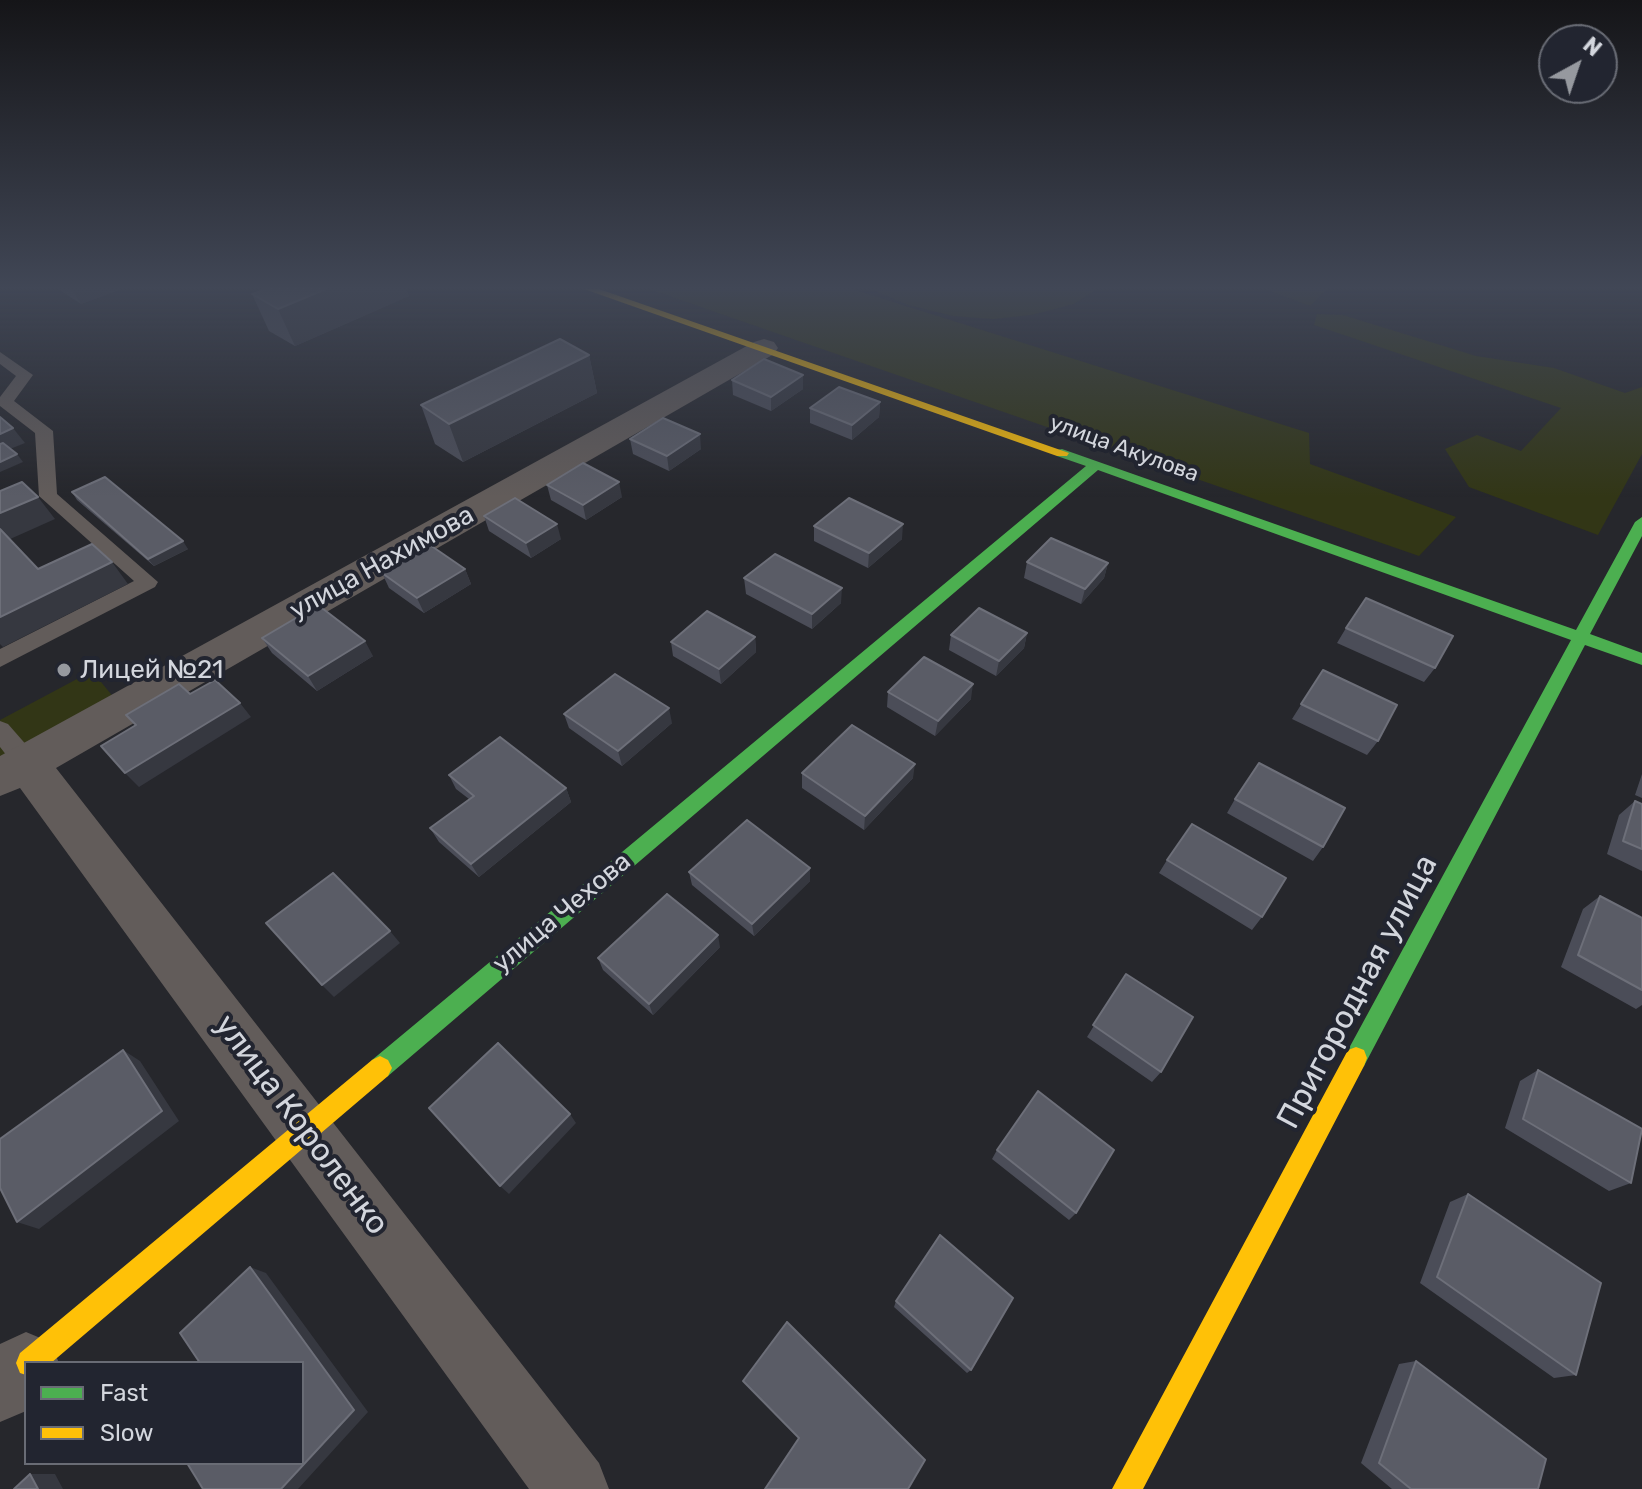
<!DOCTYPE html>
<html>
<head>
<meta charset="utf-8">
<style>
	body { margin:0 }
	#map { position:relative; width:1642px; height:1489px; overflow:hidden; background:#26272c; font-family:Rubik,sans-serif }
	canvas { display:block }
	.legend { position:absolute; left:24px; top:1361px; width:280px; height:104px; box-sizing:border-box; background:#222530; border:2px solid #696c75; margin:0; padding:10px 14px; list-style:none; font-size:24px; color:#d3d6dd }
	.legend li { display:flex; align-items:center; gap:16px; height:40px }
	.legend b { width:40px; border:2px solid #696c75 }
	.north { position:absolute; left:1538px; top:24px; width:80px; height:80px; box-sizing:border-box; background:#222530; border:2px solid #696c75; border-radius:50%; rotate:40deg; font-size:22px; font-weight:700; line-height:32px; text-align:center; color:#d3d6dd }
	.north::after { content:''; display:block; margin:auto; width:28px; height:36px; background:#96999f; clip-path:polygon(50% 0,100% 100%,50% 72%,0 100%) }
</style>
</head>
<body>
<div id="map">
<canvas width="1642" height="1489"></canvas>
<ul class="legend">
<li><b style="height:10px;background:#4caf50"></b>Fast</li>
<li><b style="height:10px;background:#ffc107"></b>Slow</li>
</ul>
<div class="north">N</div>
</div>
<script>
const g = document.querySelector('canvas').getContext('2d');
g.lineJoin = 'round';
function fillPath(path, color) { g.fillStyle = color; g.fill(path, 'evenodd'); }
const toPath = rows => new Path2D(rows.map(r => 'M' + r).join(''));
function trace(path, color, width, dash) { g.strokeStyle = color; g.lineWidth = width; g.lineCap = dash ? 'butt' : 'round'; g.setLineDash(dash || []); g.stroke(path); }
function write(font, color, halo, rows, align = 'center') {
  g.font = font + ' Rubik,sans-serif'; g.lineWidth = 8; g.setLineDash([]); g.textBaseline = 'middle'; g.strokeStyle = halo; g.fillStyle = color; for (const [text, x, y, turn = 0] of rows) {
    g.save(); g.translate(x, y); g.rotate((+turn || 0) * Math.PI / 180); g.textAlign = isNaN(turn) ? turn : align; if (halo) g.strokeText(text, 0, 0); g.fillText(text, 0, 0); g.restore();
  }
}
fillPath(toPath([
	[649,289,852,289,1309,433,1310,464,1456,517,1419,556],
	[871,289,1097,289,1074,304,1031,315,993,319,953,316,908,305],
	[1265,289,1327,289,1310,306],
	[1317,314,1343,315,1476,356,1554,368,1625,393,1642,387,1642,454,1598,535,1469,487,1445,449,1477,435,1521,451,1561,408,1314,325],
	[92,671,115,699,0,763,0,720]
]), '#323616');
fillPath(toPath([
	[0,352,33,375,14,401,53,431,57,494,158,582,155,587,0,667,0,649,134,581,39,496,35,433,0,406,0,397,16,376,0,364,0,352],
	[0,721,8,724,36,756,39,763,36,770,27,773,18,770,0,747,0,721]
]), '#625c5a');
fillPath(toPath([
	[764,339,774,342,778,348,774,354,56,768,599,1463,609,1489,529,1489,20,788,0,796,0,756,754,342,764,339],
	[26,1332,50,1342,59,1363,26,1363,26,1411,0,1422,0,1344,26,1332]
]), '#625c5a');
fillPath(toPath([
	[1062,449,1576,630,1635,522,1642,517,1642,536,1590,634,1642,653,1642,665,1585,645,1364,1066,1356,1069,1348,1066,1345,1058,1348,1050,1571,640,1098,470,388,1076,380,1080,372,1076,368,1068,372,1060,1086,466,1057,456,1057,450,1062,449]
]), '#4caf50');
fillPath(toPath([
	[584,289,599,289,1069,453,1067,456,1057,456,584,289],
	[1356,1047,1364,1050,1367,1058,1364,1066,1143,1489,1112,1489,1348,1050,1356,1047],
	[380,1056,388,1060,392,1068,388,1076,51,1363,26,1363,26,1375,20,1373,16,1363,20,1353,372,1060,380,1056]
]), '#ffc107');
fillPath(toPath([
	[58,289,122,289,81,304],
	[266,289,406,289,409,296,295,346,269,331,252,294],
	[589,355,597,393,463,462,435,444,421,405],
	[803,375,803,389,771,411,733,395,732,380],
	[880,402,879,417,852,440,810,423,810,408],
	[630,439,701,449,669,471,633,454],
	[547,485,622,497,586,520,551,500],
	[72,492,188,549,154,566,77,500],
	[484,516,561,539,531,558,489,531],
	[814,526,902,539,868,568,814,541],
	[1027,562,1108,563,1104,578,1081,604,1024,578],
	[465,569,471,584,424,613,389,588,382,573],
	[744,578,841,603,812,629,746,594],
	[1346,628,1435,668,1424,682,1337,643],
	[1027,633,1024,648,996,676,949,650,951,635],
	[755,637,756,652,721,684,673,656,671,642],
	[262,638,373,656,317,691,272,653],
	[1323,670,1378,741,1367,755,1292,719],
	[888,692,971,699,935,736,887,707],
	[564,714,672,723,622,766,569,728],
	[802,773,913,778,864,830,802,788],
	[1642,774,1642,798,1635,795],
	[449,775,566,788,571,802,479,877,439,842,430,828,469,799,456,789],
	[1235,799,1323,847,1313,861,1227,813],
	[1635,801,1642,804,1642,871,1607,854,1619,815],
	[1167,860,1262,917,1252,930,1159,873],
	[689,872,810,881,754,936,692,885],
	[1600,896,1642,918,1642,1005,1636,1009,1561,967,1583,909],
	[720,947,653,1015,603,970,598,958],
	[1126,974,1161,1072,1152,1082,1087,1037],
	[1538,1070,1631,1183,1609,1191,1505,1128,1520,1081],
	[997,1150,1076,1213,1069,1220,992,1159],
	[1468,1194,1576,1375,1554,1378,1420,1283,1450,1202],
	[896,1301,971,1370,967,1373,894,1307],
	[1416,1361,1538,1489,1392,1489,1361,1463,1399,1364]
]), '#4b4d58');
fillPath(toPath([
	[76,289,122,289,81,304,72,290],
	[326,289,406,289,409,296,295,346,278,309],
	[589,355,597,393,463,462,449,424],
	[803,375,803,389,771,411,771,397],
	[880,402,879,417,852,440,852,425],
	[13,428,25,443,0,453,0,434],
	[700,434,701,449,669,471,667,456],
	[17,454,23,462,0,472,0,462],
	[619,482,622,497,586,520,583,505],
	[38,497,55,519,8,540,0,530,0,513],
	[557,524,561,539,531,558,526,543],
	[903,524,902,539,868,568,869,553],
	[183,541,188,549,154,566,148,559],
	[112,562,128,584,3,647,0,644,0,617],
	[1108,563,1104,578,1081,604,1085,589],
	[465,569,471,584,424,613,417,598],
	[842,588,841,603,812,629,812,614],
	[1027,633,1024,648,996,676,999,661],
	[755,637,756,652,721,684,719,669],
	[365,641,373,656,317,691,308,676],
	[973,684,971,699,935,736,938,721],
	[240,703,251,717,139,787,125,773],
	[669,708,672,723,622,766,618,751],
	[915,764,913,778,864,830,865,816],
	[566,788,571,802,479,877,471,864],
	[810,868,810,881,754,936,752,924],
	[390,931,400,943,334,997,322,985],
	[718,935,720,947,653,1015,649,1004],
	[123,1050,140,1061,179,1121,39,1229,17,1222],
	[570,1114,576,1123,509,1194,500,1186],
	[250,1267,266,1273,368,1412,298,1489,281,1489],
	[30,1474,55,1474,63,1489,38,1489]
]), '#363840');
const building = toPath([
	[266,289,326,289,278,309,252,294,266,289],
	[560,339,589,355,449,424,421,405,560,339],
	[764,359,803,375,771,397,732,380,764,359],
	[839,387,880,402,852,425,810,408,839,387],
	[0,417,13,428,0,434,0,417],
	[663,418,700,434,667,456,630,439,663,418],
	[3,443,17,454,0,462,0,444,3,443],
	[583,463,619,482,583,505,547,485,583,463],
	[105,477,183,541,148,559,72,492,105,477],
	[22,482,38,497,0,513,0,491,22,482],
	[515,498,557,524,526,543,484,516,515,498],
	[849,498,903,524,869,553,814,526,849,498],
	[0,529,38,569,92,544,112,562,0,617,0,529],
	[1051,538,1108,563,1085,589,1027,562,1051,538],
	[430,545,465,569,417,598,382,573,430,545],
	[775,554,842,588,812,614,744,578,775,554],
	[1366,598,1453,636,1435,668,1346,628,1366,598],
	[318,605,365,641,308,676,262,638,318,605],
	[979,608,1027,633,999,661,951,635,979,608],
	[707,611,755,637,719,669,671,642,707,611],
	[924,657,973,684,938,721,888,692,924,657],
	[1323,670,1397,705,1378,741,1301,704,1323,670],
	[615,674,669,708,618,751,564,714,615,674],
	[215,680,240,703,125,773,101,746,136,725,126,715,179,684,190,694,215,680],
	[852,725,915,764,865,816,802,773,852,725],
	[500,737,566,788,471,864,430,828,474,796,449,775,500,737],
	[1259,763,1345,808,1323,847,1235,799,1259,763],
	[1635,801,1642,804,1642,849,1623,841,1635,801],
	[747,820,810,868,752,924,689,872,747,820],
	[1192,824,1286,878,1262,917,1167,860,1192,824],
	[333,873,390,931,322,985,266,923,333,873],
	[667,894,718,935,649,1004,598,958,667,894],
	[1600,896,1642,918,1642,990,1578,955,1600,896],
	[1126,974,1193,1017,1161,1072,1093,1025,1126,974],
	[498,1043,570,1114,500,1186,429,1108,498,1043],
	[123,1050,162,1111,17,1222,0,1188,0,1139,123,1050],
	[1538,1070,1642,1129,1631,1183,1523,1119,1538,1070],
	[1038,1091,1114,1150,1076,1213,997,1150,1038,1091],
	[1468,1194,1601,1283,1576,1375,1437,1277,1468,1194],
	[940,1235,1013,1298,971,1370,896,1301,940,1235],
	[250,1267,354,1410,281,1489,203,1489,187,1463,302,1463,302,1363,200,1363,180,1333,250,1267],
	[787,1322,925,1460,908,1489,765,1489,799,1438,743,1381,787,1322],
	[1416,1361,1546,1459,1538,1489,1411,1489,1379,1463,1416,1361],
	[30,1474,38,1489,14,1489,30,1474]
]);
fillPath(building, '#5a5c66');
trace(building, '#6d6f79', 2);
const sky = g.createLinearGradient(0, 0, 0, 497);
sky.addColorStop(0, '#151518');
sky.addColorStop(0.58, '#414756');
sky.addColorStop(1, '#41475600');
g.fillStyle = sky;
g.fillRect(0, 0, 1642, 497);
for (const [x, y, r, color] of [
	[64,670,8,"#96999f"]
]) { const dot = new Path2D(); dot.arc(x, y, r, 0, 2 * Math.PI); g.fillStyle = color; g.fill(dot); trace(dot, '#222530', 3); }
write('22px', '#d3d6dd', '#222530', [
	["улица Акулова",1124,449,20]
]);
write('26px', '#d3d6dd', '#222530', [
	["улица Нахимова",382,563,-29],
	["улица Чехова",562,913,-40]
]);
write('26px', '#d3d6dd', '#222530', [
	["Лицей №21",80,670]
], 'left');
write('32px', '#d3d6dd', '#222530', [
	["Пригородная улица",1358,992,-62],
	["улица Короленко",301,1125,53]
]);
</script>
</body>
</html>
